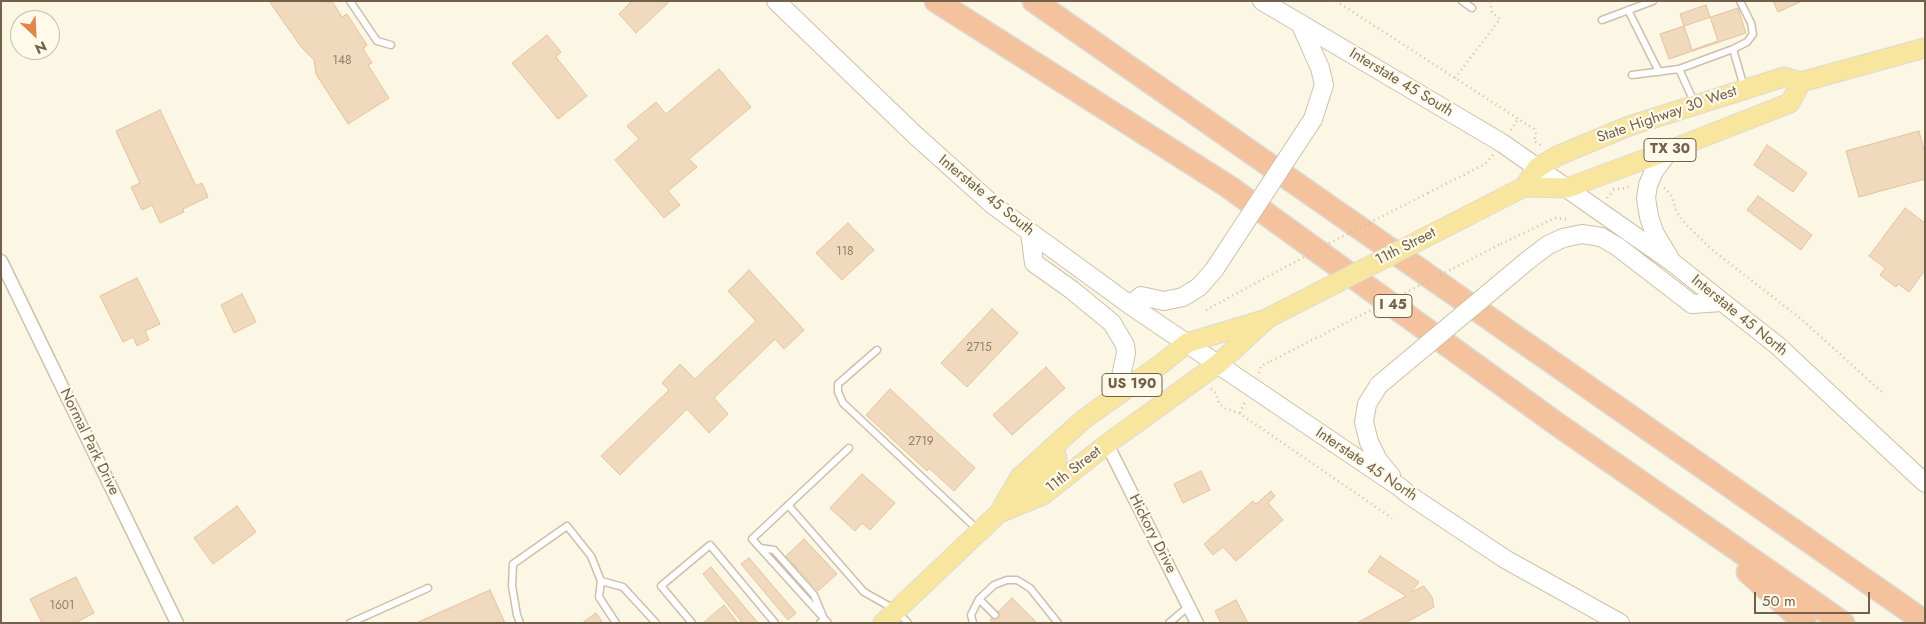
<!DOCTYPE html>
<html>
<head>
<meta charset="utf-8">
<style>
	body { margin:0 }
	#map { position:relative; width:1926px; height:624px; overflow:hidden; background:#fcf6e4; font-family:Jost,sans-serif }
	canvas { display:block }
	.frame { position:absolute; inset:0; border:2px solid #73604a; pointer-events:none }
	.north { position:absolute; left:10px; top:10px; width:50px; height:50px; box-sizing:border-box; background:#fffaea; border:1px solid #c7bcaa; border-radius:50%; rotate:155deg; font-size:14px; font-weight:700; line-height:20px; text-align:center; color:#73604a }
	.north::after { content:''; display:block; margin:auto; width:18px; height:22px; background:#e3864c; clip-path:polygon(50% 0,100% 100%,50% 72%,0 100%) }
	.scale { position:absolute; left:1754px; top:592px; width:116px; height:22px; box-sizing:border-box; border:2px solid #73604a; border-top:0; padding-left:6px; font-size:15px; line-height:18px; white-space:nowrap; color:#73604a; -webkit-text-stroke:4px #fffaea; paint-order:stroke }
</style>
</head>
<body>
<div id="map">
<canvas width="1926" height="624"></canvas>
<div class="frame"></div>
<div class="north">N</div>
<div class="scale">50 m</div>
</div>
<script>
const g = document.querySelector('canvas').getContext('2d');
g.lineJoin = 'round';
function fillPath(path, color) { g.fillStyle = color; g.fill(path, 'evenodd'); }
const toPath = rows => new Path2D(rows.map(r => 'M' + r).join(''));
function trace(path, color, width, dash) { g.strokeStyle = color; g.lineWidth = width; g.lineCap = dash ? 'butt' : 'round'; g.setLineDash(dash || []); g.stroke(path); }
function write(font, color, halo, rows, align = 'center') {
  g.font = font + ' Jost,sans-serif'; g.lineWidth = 4.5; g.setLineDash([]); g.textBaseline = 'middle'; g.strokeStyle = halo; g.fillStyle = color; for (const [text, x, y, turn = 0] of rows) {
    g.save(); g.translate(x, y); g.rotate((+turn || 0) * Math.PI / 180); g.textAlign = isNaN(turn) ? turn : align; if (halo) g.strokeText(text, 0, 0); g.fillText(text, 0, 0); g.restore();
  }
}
const building = toPath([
	[269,1,326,1,328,3,332,1,342,17,347,14,367,45,363,49,372,63,368,65,389,98,348,124,316,74,314,60,302,48,269,1],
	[632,1,670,1,636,33,619,14,632,1],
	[1773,1,1800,1,1800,2,1778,12,1773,1],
	[1706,5,1718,41,1692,50,1680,14,1706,5],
	[1738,8,1746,33,1669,59,1660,34,1738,8],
	[547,35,561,52,556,57,587,96,558,119,512,63,547,35],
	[719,69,751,107,689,159,697,167,668,191,680,205,664,218,615,160,639,139,627,126,656,102,666,114,719,69],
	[160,110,196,186,202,183,208,197,183,209,184,212,160,223,152,205,142,210,131,187,140,183,116,131,160,110],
	[1919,131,1925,153,1925,179,1859,197,1846,151,1919,131],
	[1767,145,1807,173,1793,192,1754,165,1767,145],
	[1758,196,1812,235,1801,250,1747,210,1758,196],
	[1905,208,1925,223,1925,270,1909,292,1898,284,1896,287,1880,275,1885,268,1869,256,1905,208],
	[848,223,874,250,842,280,816,253,848,223],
	[749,270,804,330,784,349,775,339,714,398,728,414,709,433,687,409,620,475,601,456,669,390,662,383,680,364,695,379,756,321,728,291,749,270],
	[137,278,160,324,145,331,149,340,137,346,133,337,123,342,100,296,137,278],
	[242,294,256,322,234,333,221,305,242,294],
	[992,309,1018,333,967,387,941,363,992,309],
	[1046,367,1065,388,1012,435,993,415,1046,367],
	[890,389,975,468,954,491,929,468,927,471,866,415,890,389],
	[1201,471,1210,490,1183,503,1174,484,1201,471],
	[862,474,895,503,870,530,862,523,855,531,830,508,862,474],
	[1271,491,1275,496,1268,503,1283,520,1236,561,1223,547,1213,555,1204,544,1253,501,1256,504,1271,491],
	[237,506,256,532,213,564,194,538,237,506],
	[804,539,837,574,818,591,786,556,804,539],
	[1380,556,1419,582,1411,592,1424,586,1432,597,1434,607,1405,623,1357,623,1406,596,1368,572,1380,556],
	[749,558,796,613,788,620,741,564,749,558],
	[711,567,758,623,739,623,741,621,703,574,711,567],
	[76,577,94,613,75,623,42,623,30,599,76,577],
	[490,590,505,623,416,623,490,590],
	[1012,598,1037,623,992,623,990,620,1012,598],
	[1236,600,1248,623,1221,623,1215,611,1236,600],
	[724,605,738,623,703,623,724,605],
	[596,613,603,623,582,623,596,613]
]);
fillPath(building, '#f0d9bc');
trace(building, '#e3c39d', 1);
const lane = toPath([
	[350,1,377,41,391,45],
	[1462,1,1472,8],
	[1740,1,1751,23,1753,34,1747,42,1733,49,1744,87],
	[1628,10,1659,72],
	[1602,20,1653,1],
	[1679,69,1733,49],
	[1632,75,1679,69,1695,104],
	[877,350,838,384,838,392,843,403,977,529],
	[788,505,864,592,896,610,908,623],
	[760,548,774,550,814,595,824,619,820,623],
	[601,581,623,587,656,623],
	[979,599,995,615],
	[350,623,428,588],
	[520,623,517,615,512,586,513,564,567,526,591,556,601,581,599,597,616,623],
	[692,623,661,586,710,545,775,623],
	[828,623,752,539,849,448],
	[973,623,971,615,979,599,994,585,1007,580,1017,580,1030,588,1058,623],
	[1169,623,1189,606]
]);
const street = toPath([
	[1,261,177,623],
	[1107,444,1197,623]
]);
const secondary = toPath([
	[776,1,915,135,993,205,1130,305,1401,488,1409,495,1505,559,1620,623],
	[1262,1,1502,143,1672,262,1778,346,1925,483],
	[1300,23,1320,68,1324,85,1313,119],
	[1030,232,1034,263,1072,290,1112,323,1125,345,1126,353,1117,395],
	[1669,257,1655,234,1649,217,1646,198,1648,185,1654,171,1670,150],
	[1527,261,1548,245,1563,238,1582,234,1601,237,1618,247,1692,304,1722,302],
	[1130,305,1141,296,1164,301,1183,297,1199,287,1214,270],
	[1379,385,1367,404,1364,422,1369,442,1378,460,1391,476]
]);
const primary = toPath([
	[1524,187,1537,168,1557,156,1629,126,1784,77,1801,82,1925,48],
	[1524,187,1567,188,1670,150,1790,103,1801,82],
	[1011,502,1055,463,1057,458,1053,448],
	[999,513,1020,477,1084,419,1164,362,1187,343,1263,320],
	[883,623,999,513,1043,495,1107,444,1218,364,1268,318]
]);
const highway = toPath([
	[936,1,1229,187,1554,422,1843,623],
	[1034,1,1925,622],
	[1748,572,1805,623]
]);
trace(lane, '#cdbfab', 9);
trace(street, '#cdbfab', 15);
trace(secondary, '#d0c0a8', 20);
trace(primary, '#ddd9d4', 21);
trace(highway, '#ddd9d4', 25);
trace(toPath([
	[1336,1,1534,129,1536,134,1534,141,1542,146],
	[1455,78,1500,19,1492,13,1490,1],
	[1511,130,1518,119],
	[1664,188,1667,190,1672,197,1676,210,1681,219,1711,249,1800,318,1883,393],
	[1613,189,1622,189,1632,185],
	[1428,193,1485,164,1493,155],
	[1607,198,1614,190],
	[1501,244,1555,218,1566,219],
	[1259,373,1261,366,1271,361],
	[1211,389,1216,393,1219,404,1226,409,1239,413,1392,518],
	[1240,413,1245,402]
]), '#d5bda0', 2.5, [1, 4]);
trace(lane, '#fff', 6);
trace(street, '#fff', 12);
trace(secondary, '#fff', 18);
trace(primary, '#f9e69e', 19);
trace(highway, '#f4c29c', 22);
const secondaryBridge = toPath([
	[1214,270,1313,119],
	[1379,385,1527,261]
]);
const primaryBridge = toPath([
	[1268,318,1524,187]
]);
trace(secondaryBridge, '#d0c0a8', 20, []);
trace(primaryBridge, '#ddd9d4', 21, []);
trace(toPath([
	[1206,310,1341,237,1428,193],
	[1271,361,1501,244]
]), '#d5bda0', 2.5, [1, 4]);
trace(secondaryBridge, '#fff', 18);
trace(primaryBridge, '#f9e69e', 19);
write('12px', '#927e66', null, [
	["148",342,61],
	["118",845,252],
	["2715",979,348],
	["2719",921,442],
	["1601",62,606]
]);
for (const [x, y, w] of [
	[1670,150,52],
	[1393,306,38],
	[1132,385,60]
]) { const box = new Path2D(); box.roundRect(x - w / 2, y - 11.5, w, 23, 4); g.fillStyle = '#fffaea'; g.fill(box); trace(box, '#73604a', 1); }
write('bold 14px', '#73604a', null, [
	["TX 30",1670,150],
	["I 45",1393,306],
	["US 190",1132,385]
]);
write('15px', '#73604a', '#fffaea', [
	["Interstate 45 South",1401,83,31],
	["State Highway 30 West",1667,115,-19],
	["Interstate 45 South",986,196,39],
	["11th Street",1406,247,-27],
	["Interstate 45 North",1739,316,39],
	["Normal Park Drive",89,442,64],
	["Interstate 45 North",1366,465,34],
	["11th Street",1074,470,-38],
	["Hickory Drive",1152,534,63]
]);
</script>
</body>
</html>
